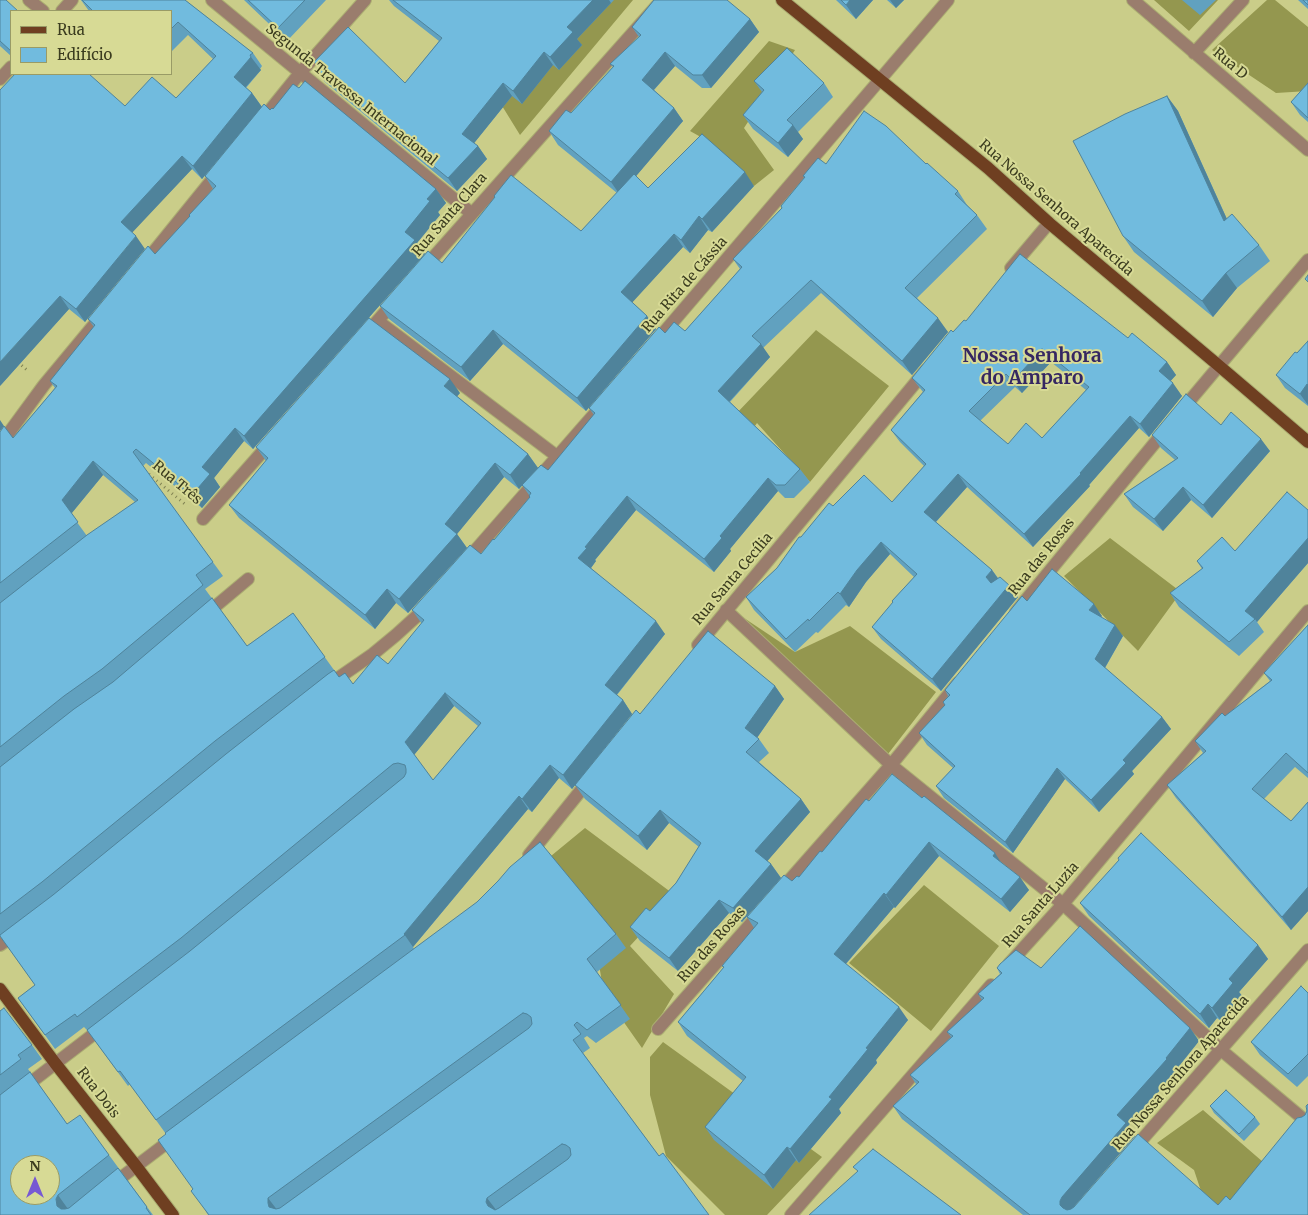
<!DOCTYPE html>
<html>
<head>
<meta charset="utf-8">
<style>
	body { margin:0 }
	#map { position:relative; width:1308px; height:1215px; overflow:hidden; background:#cacd89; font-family:Merriweather,serif }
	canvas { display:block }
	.legend { position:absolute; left:10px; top:10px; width:162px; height:65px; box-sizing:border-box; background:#d7da95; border:1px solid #999b66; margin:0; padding:6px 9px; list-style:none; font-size:15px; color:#3b3c1f }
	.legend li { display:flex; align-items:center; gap:10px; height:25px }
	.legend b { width:25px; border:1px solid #999b66 }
	.north { position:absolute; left:10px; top:1155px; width:50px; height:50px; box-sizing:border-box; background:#d7da95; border:1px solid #999b66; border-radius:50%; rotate:0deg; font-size:14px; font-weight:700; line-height:20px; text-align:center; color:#3b3c1f }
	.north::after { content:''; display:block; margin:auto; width:18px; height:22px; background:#7759d3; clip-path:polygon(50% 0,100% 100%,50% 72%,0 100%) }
</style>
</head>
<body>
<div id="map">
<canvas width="1308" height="1215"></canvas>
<ul class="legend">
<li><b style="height:6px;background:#6f3f21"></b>Rua</li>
<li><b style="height:14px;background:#71bbde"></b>Edifício</li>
</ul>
<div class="north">N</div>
</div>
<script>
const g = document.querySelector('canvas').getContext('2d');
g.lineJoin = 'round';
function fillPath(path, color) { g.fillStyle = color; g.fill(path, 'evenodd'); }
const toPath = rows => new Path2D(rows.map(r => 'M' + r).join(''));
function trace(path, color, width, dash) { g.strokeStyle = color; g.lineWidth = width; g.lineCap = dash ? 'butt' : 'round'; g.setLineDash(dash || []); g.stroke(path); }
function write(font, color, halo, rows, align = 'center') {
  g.font = font + ' Merriweather,serif'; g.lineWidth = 4; g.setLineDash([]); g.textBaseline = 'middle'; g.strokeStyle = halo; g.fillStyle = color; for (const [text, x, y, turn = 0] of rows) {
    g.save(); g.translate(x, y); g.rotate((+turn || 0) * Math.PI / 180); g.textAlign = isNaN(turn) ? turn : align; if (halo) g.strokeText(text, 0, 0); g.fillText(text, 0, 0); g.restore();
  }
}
fillPath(toPath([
	[435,0,633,0,520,135,454,28],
	[1154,0,1218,0,1189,31],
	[1267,0,1275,0,1308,27,1308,91,1276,93,1212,50],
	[769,41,795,50,744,128,774,170,754,186,699,136,690,131],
	[816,330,889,386,810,482,757,423,736,453,715,436],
	[1110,538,1181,592,1138,651,1064,576],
	[741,616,795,652,850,626,936,692,888,754],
	[585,828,676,896,630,946,674,994,642,1048,604,994,595,941,540,865],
	[924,885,999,946,931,1031,849,963],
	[663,1042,822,1157,767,1215,725,1215,666,1156,650,1095,650,1057],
	[1203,1110,1263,1162,1229,1215,1203,1197,1194,1170,1157,1143]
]), '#94974f');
const minor = toPath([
	[29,0,43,11],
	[212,0,471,213],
	[1133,0,1308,150],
	[62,11,72,0],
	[1194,53,1243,0],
	[0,79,11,67],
	[262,120,300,73,365,0],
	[143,265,220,170],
	[1011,268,1049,223],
	[423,269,662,0],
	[378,321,558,457],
	[365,335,395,301],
	[654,344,948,0],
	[1181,411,1308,260],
	[0,445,44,385,103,314],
	[203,519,271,442],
	[466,561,604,403],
	[726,610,891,765,1063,904,1221,1050,1308,1123],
	[1016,612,1167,428],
	[205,615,248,579],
	[698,645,926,370],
	[331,683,373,654,396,635,418,615,428,604],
	[529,855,590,779],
	[779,892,891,765,958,683],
	[0,945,18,932],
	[1009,964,1063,904,1308,611],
	[658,1029,762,911],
	[0,1106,103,1027],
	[1132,1151,1308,950],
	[110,1186,176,1136],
	[791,1215,991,985]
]);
const major = toPath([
	[782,0,988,168,1049,223,1218,365,1308,442],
	[0,989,55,1063,136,1166,173,1215]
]);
trace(minor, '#abad72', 14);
trace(major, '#abad72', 14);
trace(toPath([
	[18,362,28,371],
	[145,471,186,505]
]), '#818353', 3, [1, 4]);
trace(minor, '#9a7d6d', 12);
trace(major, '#6f3f21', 12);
fillPath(toPath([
	[0,0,11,11,11,56,0,46,0,47],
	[81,0,185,0,253,53,262,66,260,69,261,70,246,88,252,93,262,107,202,179,192,169,132,232,85,322,69,309,0,386,125,106,176,98,213,59,188,35,171,52,171,11,89,11],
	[244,0,326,0,287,41],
	[389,0,614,0,577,39,582,45,559,70,553,65,522,104,512,96,474,143,478,146,487,159,457,191,325,82,316,69,318,67,314,62,405,83,439,41,394,6],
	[836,0,873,0,856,19],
	[887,0,904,0,896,8],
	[1182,0,1216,0,1200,15],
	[1298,0,1308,0,1308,9],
	[750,19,759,32,711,88,702,88,675,66,654,90,674,108,683,121,636,176,648,188,754,186,712,232,708,230,690,253,683,247,632,302,647,316,656,329,586,411,503,344,470,381,389,319,380,306,442,263,495,198,494,196,581,231,617,193,558,145,549,131,571,113,613,67,610,64,639,37,632,27],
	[754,81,824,83,833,97,798,132,803,139,788,157,753,129,743,115,762,92],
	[1308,83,1308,122,1300,115,1291,102],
	[1167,96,1178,111,1227,219,1259,245,1270,261,1237,288,1213,317,1134,252,1123,236],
	[270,110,436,189,446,203,438,212,440,215,417,243,425,254,253,449,244,441,214,478,220,487,202,508,146,463,143,466,223,576,205,589,247,646,293,613,339,677,353,684,388,664,422,624,412,610,481,554,494,540,530,497,529,496,529,495,522,485,548,470,594,415,589,408,665,333,685,331,740,269,733,259,782,208,781,206,804,178,803,176,826,164,926,164,958,191,967,205,977,215,987,229,917,298,948,332,912,375,821,293,763,348,770,357,730,402,800,469,810,482,794,498,785,498,778,491,730,549,731,551,714,572,636,510,595,560,596,561,591,568,665,634,617,695,623,700,632,714,572,789,559,778,532,812,528,809,413,947,414,949,616,934,626,948,597,972,630,1019,596,1043,587,1036,584,1038,590,1048,583,1053,659,1156,709,1215,208,1215,193,1189,166,1134,130,1084,128,1086,87,1030,84,1027,55,1049,18,998,35,985,0,936,0,432,13,438,55,388,50,381,94,327,88,319,155,254,190,217,213,189,205,176],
	[103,475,135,502,87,536,71,514],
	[454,706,478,726,433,780,414,755],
	[966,321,1128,338,1167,362,1176,375,1170,381,1182,396,1149,437,1139,428,1089,485,1090,486,1033,547,967,487,936,522,992,570,998,578,1018,597,941,691,881,639,872,627,893,603,892,601,914,577,890,554,866,582,849,607,846,605,818,633,816,632,795,652,754,610,746,597,777,568,801,537,833,506,892,502,924,466,900,442,891,430,923,392,912,378,953,332],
	[1051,362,1086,390,1042,438,1008,444,980,421,1015,387,1022,393],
	[1308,341,1308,406,1285,388,1276,375],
	[460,393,457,396,528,454,538,468,519,489,504,477,457,534,467,548,408,613,396,603,375,629,239,518,229,505,266,461,256,447],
	[1221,425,1270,451,1212,518,1191,500,1163,531,1133,507,1124,494,1175,460,1161,448,1152,435],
	[1308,510,1308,563,1257,622,1264,632,1239,656,1179,607,1170,593,1202,569,1197,561,1235,551],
	[1027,601,1102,616,1101,617,1123,636,1105,668,1162,717,1171,729,1132,771,1134,774,1099,812,1065,779,1013,853,944,798,936,786,953,768,927,745,919,733,945,705,943,702,948,696,945,690],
	[1308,625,1308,778,1295,767,1264,799,1291,821,1308,802,1308,911,1291,930,1176,798,1167,785,1203,753,1195,741,1225,716,1270,681,1264,673],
	[775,686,784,699,757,738,759,739,769,753,759,762,801,799,810,812,767,861,771,864,781,878,742,922,729,913,678,971,640,941,630,927,650,911,676,883,699,847,669,823,647,850,585,799,575,785,640,714],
	[869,801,1001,863,1029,890,1010,912,939,856,895,908,894,907,846,964,908,1020,876,1060,877,1063,839,1109,841,1113,799,1163,796,1160,773,1189,714,1140,705,1127,743,1081,687,1036,678,1022,724,967,722,966,754,928,747,917,799,877],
	[1080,903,1258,945,1268,959,1239,992,1243,997,1221,1021,1217,1018,1209,1028,1089,916],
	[997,968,1041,968,1190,1028,1199,1041,1175,1071,1176,1072,1128,1126,1135,1136,1072,1209,1218,1205,1230,1200,1302,1117,1305,1115,1308,1104,1308,1215,1023,1215,902,1119,893,1106,916,1084,910,1075,951,1037,947,1032,982,1000,978,994,1000,974],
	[1308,993,1308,1076,1297,1087,1260,1055,1251,1042],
	[0,1011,32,1045,42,1059,28,1069,67,1124,109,1155,153,1215,0,1215],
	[1210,1106,1255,1117,1260,1124,1244,1141,1214,1113]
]), '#61a1bf');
fillPath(toPath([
	[593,0,609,0,611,3,577,39,582,45,559,70,550,57,567,27],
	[850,0,873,0,856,19,846,5],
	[890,0,904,0,896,8],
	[750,19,759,32,711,88,702,75],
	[544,52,553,65,522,104,513,91],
	[665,52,675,66,651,93,642,80],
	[251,57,261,70,243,90,234,77],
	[503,83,512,96,471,147,462,134],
	[252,93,262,107,202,179,193,166],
	[1167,96,1178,111,1235,237,1224,221],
	[674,108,683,121,620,195,611,182],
	[793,125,803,139,788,157,778,143],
	[478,146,487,159,457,191,448,178],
	[182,156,192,169,130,235,121,222],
	[745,172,754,186,712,232,702,219],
	[436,189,446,203,438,212,440,215,417,243,425,254,253,449,244,436,405,232,427,199],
	[699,216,708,230,690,253,681,240],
	[674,234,683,247,630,305,621,292],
	[136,236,145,249,85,322,76,309],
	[1226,273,1237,288,1213,317,1202,301],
	[60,296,69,309,0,386,0,362],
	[647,316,656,329,586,411,577,398],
	[938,318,948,332,912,375,902,361],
	[493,330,503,344,470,381,461,367],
	[761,344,770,357,727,404,718,391],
	[1042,349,1051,362,1022,393,1013,381],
	[1167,362,1176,375,1168,384,1159,371],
	[450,379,460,393,454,400,444,386],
	[1173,383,1182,396,1149,437,1140,424],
	[1307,384,1308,385,1308,405,1300,394],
	[1130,416,1139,428,1089,485,1090,486,1033,547,1024,534,1080,473],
	[0,420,4,426,0,431],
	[235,428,244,441,214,478,220,487,202,508,192,495,202,467],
	[1261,439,1270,451,1212,518,1203,505],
	[528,454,538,468,519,489,510,475],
	[93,461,103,475,71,514,62,500],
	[495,463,504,477,457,534,467,548,408,613,399,599,445,524],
	[958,474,967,487,933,525,924,512],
	[768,478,778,491,730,549,731,551,714,572,704,559,720,536],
	[1183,487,1191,500,1163,531,1154,519],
	[627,496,636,510,595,560,596,561,588,572,578,558,585,547],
	[1308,538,1308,563,1257,622,1255,619,1245,611],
	[881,542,890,554,866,582,849,607,840,594,857,570],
	[992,570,1001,583,995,590,986,577],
	[1009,585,1018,597,941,691,932,679],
	[387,589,396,603,375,629,365,615],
	[1094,604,1102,616,1097,621,1089,610],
	[656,621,665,634,614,698,605,685],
	[1115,625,1123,636,1103,671,1095,659],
	[775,686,784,699,754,742,745,728],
	[445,693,454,706,414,755,405,742],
	[623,700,632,714,572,789,563,775],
	[1162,717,1171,729,1132,771,1134,774,1099,812,1091,800,1123,760],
	[550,765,559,778,532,812,522,799],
	[1057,768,1065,779,1013,853,1005,842],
	[519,796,528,809,413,947,404,934],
	[801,799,810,812,764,865,755,851],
	[660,810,669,823,647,850,638,836],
	[929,842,939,856,895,908,886,895],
	[995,853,1004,867,993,856],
	[771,864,781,878,742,922,733,908],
	[1020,877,1029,890,1010,912,1001,899],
	[1308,887,1308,911,1291,930,1282,917],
	[884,893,894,907,843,967,834,954],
	[719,900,729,913,678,971,669,958],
	[1258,945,1268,959,1239,992,1243,997,1221,1021,1212,1008,1229,979],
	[1208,1004,1217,1018,1209,1028,1200,1014],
	[899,1007,908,1020,876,1060,877,1063,839,1109,841,1113,799,1163,790,1149,866,1048],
	[1190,1028,1199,1041,1175,1071,1176,1072,1128,1126,1135,1136,1071,1210,1069,1215,1060,1205,1060,1201,1062,1197,1117,1115,1166,1058],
	[787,1147,796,1160,773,1189,764,1175],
	[58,1195,68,1209,65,1212,57,1206,56,1199],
	[268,1198,278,1211,269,1207,268,1203],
	[487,1198,497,1211,488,1206,486,1202]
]), '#4f839b');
const building = toPath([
	[0,0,6,0,18,11,11,11,11,51,0,41,0,0],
	[82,0,185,0,253,53,250,55,251,57,234,77,252,93,193,166,182,156,121,222,136,236,76,309,60,296,0,362,0,90,15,74,89,74,125,106,152,77,176,98,216,56,178,22,171,29,171,11,93,11,82,0],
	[248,0,305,0,278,28,248,0],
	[393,0,593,0,567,27,573,32,550,57,544,52,513,91,503,83,462,134,478,146,448,178,316,69,319,66,314,62,348,27,405,83,442,38,393,0],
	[654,0,727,0,750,19,702,75,693,75,665,52,642,80,674,108,611,182,549,131,566,110,571,113,614,66,610,64,641,35,632,27,654,0],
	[841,0,850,0,846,5,841,0],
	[1303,0,1308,0,1308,5,1303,0],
	[787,48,824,83,787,120,793,125,778,143,743,115,764,90,754,81,787,48],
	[305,81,436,189,427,199,430,201,405,232,415,240,244,436,235,428,202,467,210,474,192,495,136,449,133,452,213,562,196,575,203,585,102,669,64,696,0,747,0,603,87,535,138,500,93,461,62,500,78,522,0,583,0,432,4,426,13,438,57,386,50,381,95,325,88,319,148,246,155,254,190,216,189,215,216,186,205,176,264,104,270,110,272,108,273,109,293,84,299,88,305,81],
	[1308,83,1308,118,1291,102,1308,83],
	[1167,96,1224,221,1232,214,1259,245,1226,273,1202,301,1123,236,1073,141,1125,114,1167,96],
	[864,111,886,126,926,164,927,163,958,191,955,194,977,215,905,288,938,318,902,361,811,280,752,336,761,344,718,391,800,469,785,485,776,485,768,478,720,536,722,538,704,559,627,496,585,547,587,548,578,558,656,621,605,685,623,700,563,775,550,765,522,799,519,796,404,934,405,935,156,1120,120,1071,118,1072,87,1030,190,951,404,777,406,773,406,769,405,765,398,763,393,764,181,938,77,1017,75,1014,45,1035,18,998,35,985,0,936,0,935,53,895,226,754,328,674,334,670,339,677,345,673,353,684,377,655,388,664,424,620,412,610,470,545,481,554,493,539,494,540,530,497,529,496,531,493,522,485,541,465,548,470,595,413,589,408,659,327,665,333,674,322,685,331,742,267,733,259,782,208,781,206,805,177,803,176,818,158,826,164,864,111],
	[445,693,481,723,433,780,405,742,445,693],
	[702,134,745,172,702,219,699,216,681,240,674,234,621,292,647,316,577,398,493,330,461,367,380,306,428,251,442,263,495,197,494,196,511,175,581,231,634,174,648,188,702,134],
	[1020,254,1128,338,1132,333,1167,362,1159,371,1173,383,1140,424,1130,416,1080,473,1081,474,1024,534,958,474,924,512,992,570,986,577,991,583,1000,577,1009,585,932,679,872,627,893,602,892,601,917,574,881,542,857,570,840,594,838,592,809,621,808,619,786,639,746,597,777,568,799,537,801,537,829,503,833,506,864,475,892,502,926,464,891,430,925,390,912,378,951,330,953,332,964,320,966,321,1020,254],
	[1042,349,1089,387,1042,438,1026,423,1008,444,969,411,1006,374,1013,381,1042,349],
	[1308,275,1308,282,1305,279,1308,275],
	[369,318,450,379,444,386,528,454,510,475,495,463,445,524,457,534,399,599,387,589,365,615,229,505,268,458,256,447,369,318],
	[1308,341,1308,385,1307,384,1300,394,1276,375,1295,352,1297,353,1308,341],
	[1186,394,1221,425,1231,412,1261,439,1203,505,1183,487,1154,519,1124,494,1178,458,1152,435,1186,394],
	[1287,492,1308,510,1308,538,1245,611,1255,619,1229,642,1170,593,1203,568,1197,561,1222,537,1235,551,1287,492],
	[1052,569,1094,604,1089,610,1115,625,1095,659,1162,717,1123,760,1126,763,1091,800,1057,768,1005,842,936,786,955,766,919,733,945,705,943,702,950,695,945,690,1022,596,1027,601,1052,569],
	[212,598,247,646,293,613,325,657,215,741,42,882,0,914,0,767,74,709,113,682,212,598],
	[1308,625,1308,773,1286,753,1252,789,1291,821,1308,802,1308,887,1282,917,1167,785,1206,751,1195,741,1222,713,1225,716,1272,680,1264,673,1308,625],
	[708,631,775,686,745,728,759,739,746,752,801,799,755,851,771,864,733,908,719,900,669,958,630,927,646,908,650,911,676,883,701,843,660,810,638,836,575,785,636,710,640,714,708,631],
	[892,774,922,798,924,796,995,853,993,856,1020,877,1001,899,929,842,886,895,884,893,834,954,899,1007,866,1048,868,1049,829,1097,832,1099,790,1149,787,1147,764,1175,705,1127,746,1077,678,1022,724,967,722,966,758,923,747,917,784,875,792,881,797,876,799,877,820,851,822,852,866,799,869,801,892,774],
	[1141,833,1258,945,1229,979,1233,983,1212,1008,1208,1004,1200,1014,1080,903,1119,860,1118,858,1141,833],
	[540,842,616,934,587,959,621,1005,587,1030,577,1022,574,1025,581,1034,573,1040,659,1156,663,1153,709,1215,209,1215,191,1191,193,1189,158,1140,166,1134,165,1133,477,902,498,881,510,867,540,842],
	[523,1013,527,1014,531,1017,532,1024,529,1028,280,1208,276,1209,269,1207,268,1203,268,1198,520,1015,523,1013],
	[562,1144,566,1145,570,1148,571,1155,568,1159,499,1208,495,1210,488,1206,486,1202,487,1198,559,1146,562,1144],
	[1080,926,1190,1028,1166,1058,1167,1059,1117,1115,1126,1123,1062,1197,1060,1201,1060,1205,1063,1208,1067,1210,1071,1209,1074,1207,1138,1134,1218,1205,1226,1196,1230,1200,1297,1118,1302,1117,1305,1115,1307,1111,1306,1106,1308,1104,1308,1215,1030,1215,893,1106,919,1082,910,1075,953,1036,947,1032,984,998,978,994,1002,973,997,968,1000,964,1016,950,1041,968,1080,926],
	[1301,986,1308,993,1308,1054,1288,1074,1251,1042,1301,986],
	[4,1008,32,1045,18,1055,21,1059,0,1075,0,1011,4,1008],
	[30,1072,67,1124,80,1115,109,1155,58,1195,56,1199,57,1206,61,1209,65,1209,69,1208,118,1168,147,1207,146,1208,151,1215,0,1215,0,1095,30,1072],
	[20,1165,50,1165,50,1195,20,1195,20,1165],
	[1226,1090,1255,1117,1239,1134,1210,1106,1226,1090],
	[873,1149,961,1215,809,1215,858,1171,853,1167,873,1149]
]);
fillPath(building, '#71bbde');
trace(building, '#4f839b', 1);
write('14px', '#3b3c1f', '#d7da95', [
	["Rua D",1230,64,40],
	["Segunda Travessa Internacional",351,95,39],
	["Rua Nossa Senhora Aparecida",1056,208,41],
	["Rua Santa Clara",450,215,-49],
	["Rua Rita de Cássia",685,285,-49],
	["Rua Três",177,483,40],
	["Rua das Rosas",1042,557,-51],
	["Rua Santa Cecília",733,579,-50],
	["Rua Santa Luzia",1041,905,-49],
	["Rua das Rosas",712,945,-49],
	["Rua Nossa Senhora Aparecida",1181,1073,-49],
	["Rua Dois",98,1093,52]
]);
write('bold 19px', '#352762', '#d7da95', [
	["Nossa Senhora",1032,357],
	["do Amparo",1032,379]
]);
</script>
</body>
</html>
